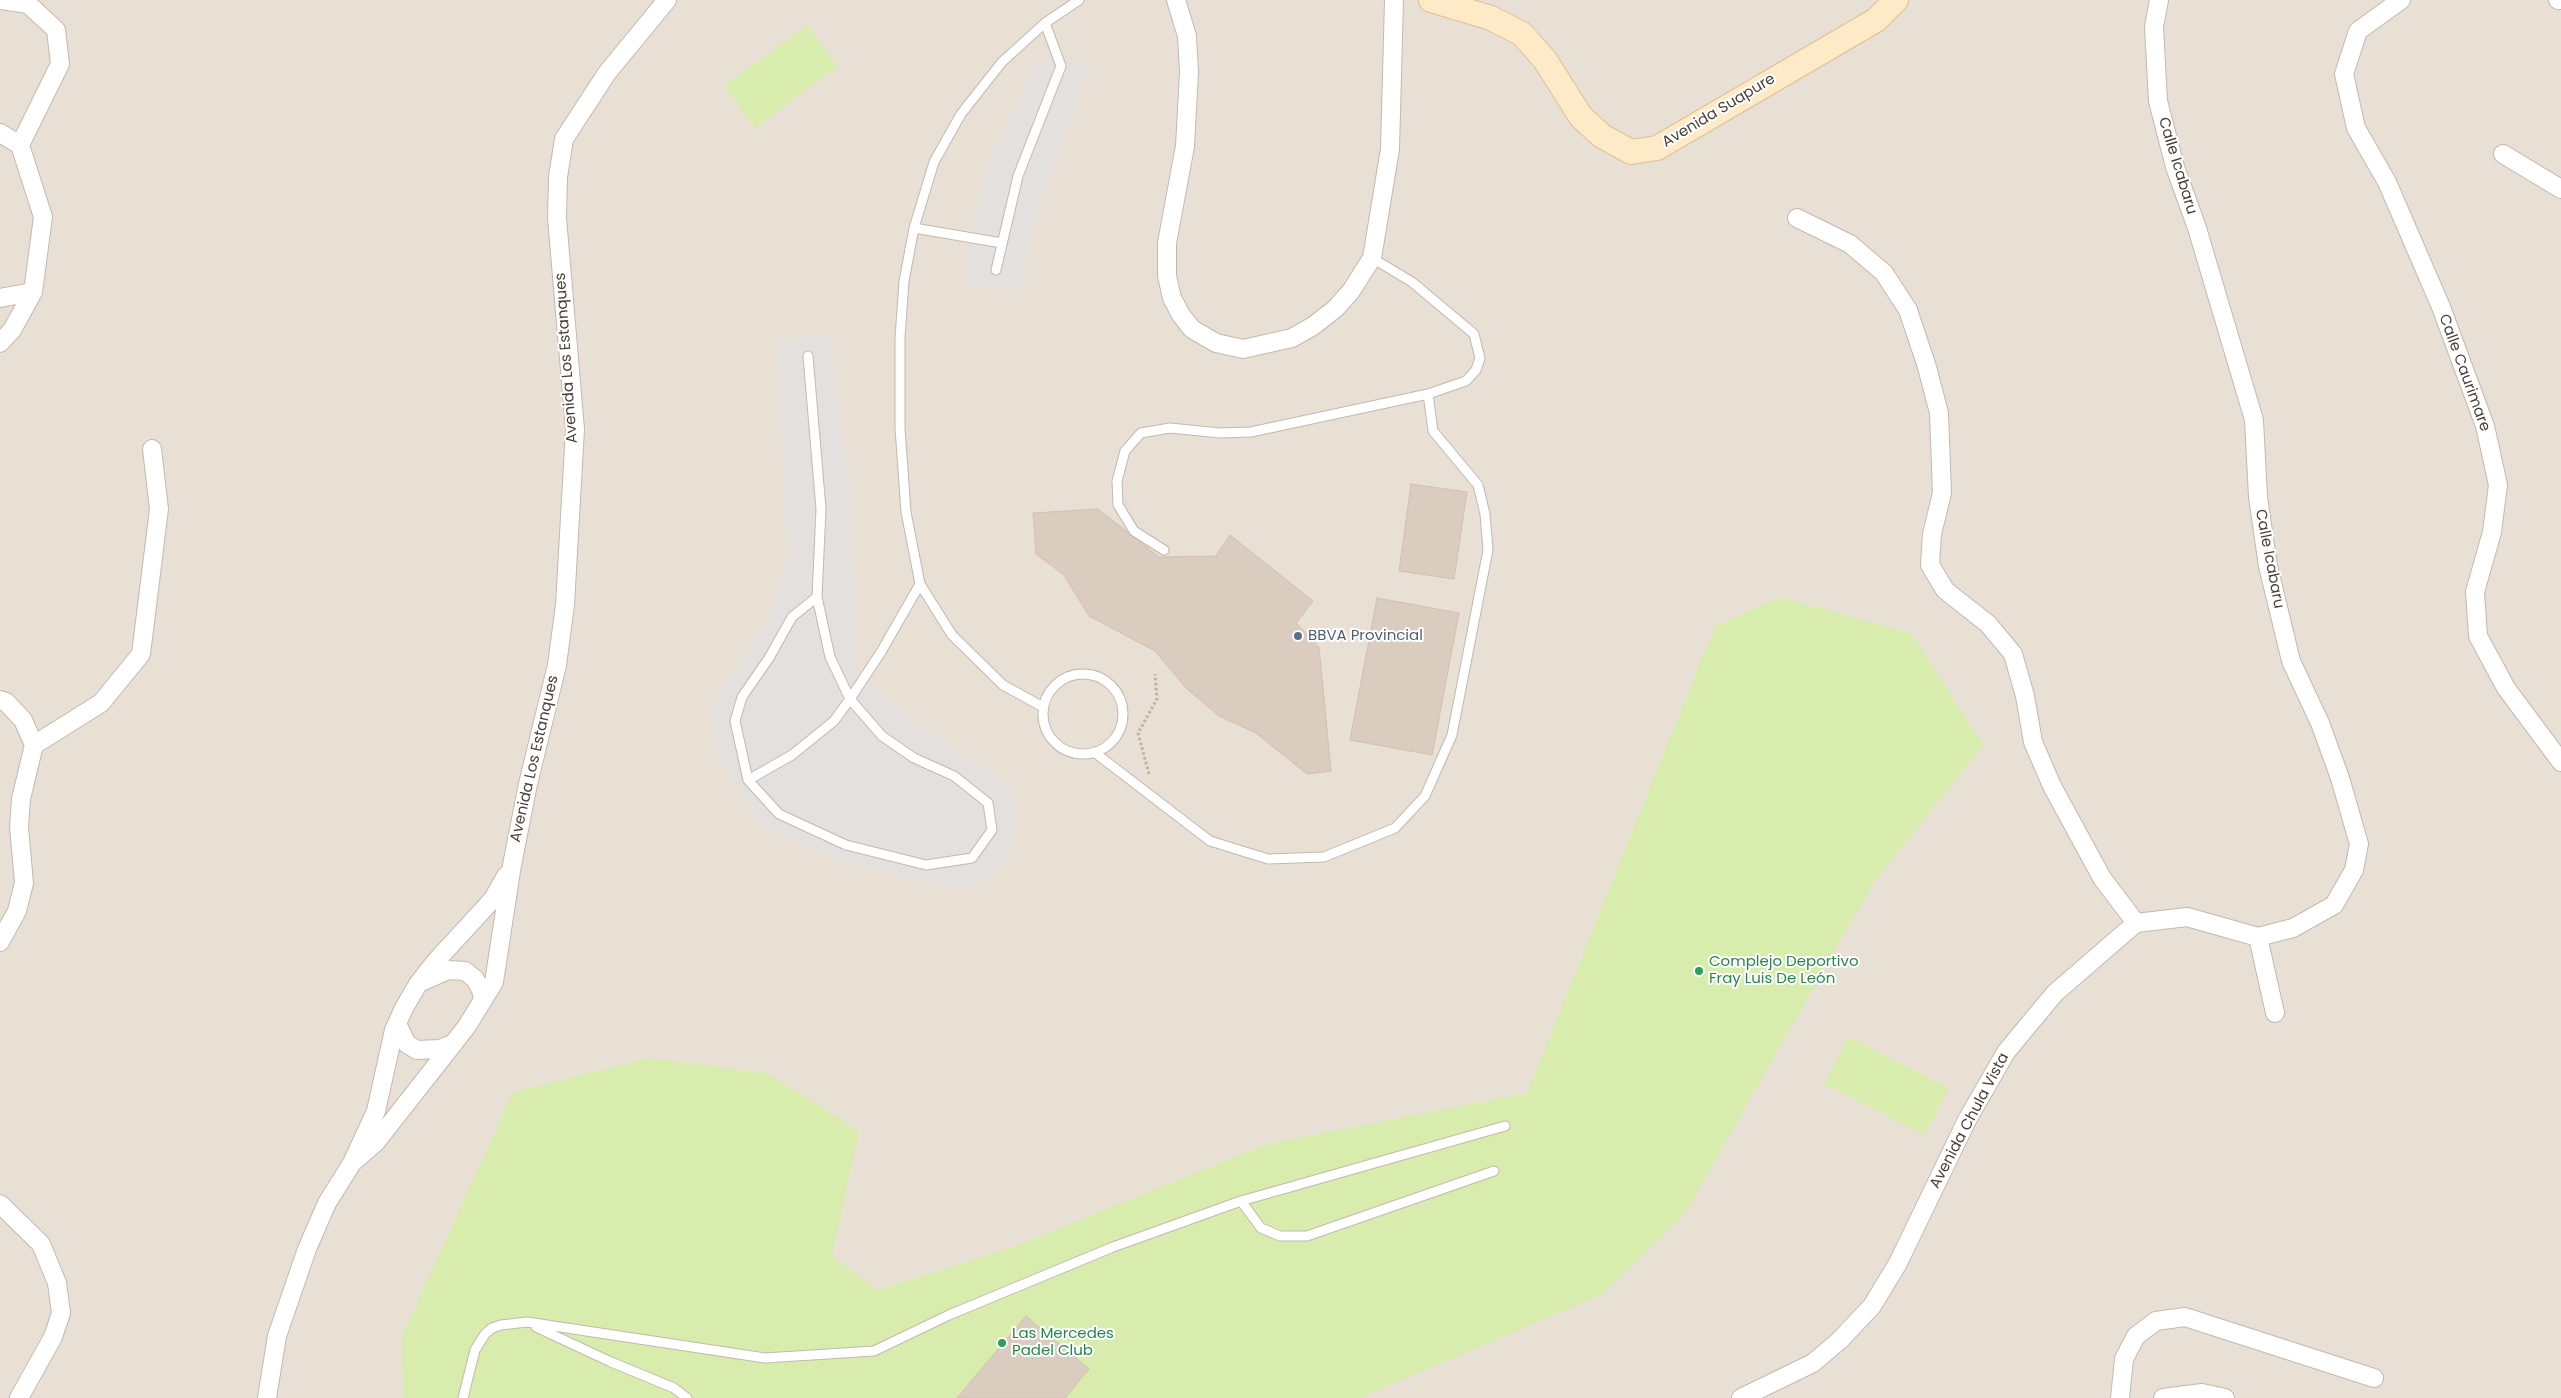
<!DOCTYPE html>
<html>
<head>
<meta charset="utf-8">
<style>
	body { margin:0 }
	canvas { display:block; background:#f5efe8 }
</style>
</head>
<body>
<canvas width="2561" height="1398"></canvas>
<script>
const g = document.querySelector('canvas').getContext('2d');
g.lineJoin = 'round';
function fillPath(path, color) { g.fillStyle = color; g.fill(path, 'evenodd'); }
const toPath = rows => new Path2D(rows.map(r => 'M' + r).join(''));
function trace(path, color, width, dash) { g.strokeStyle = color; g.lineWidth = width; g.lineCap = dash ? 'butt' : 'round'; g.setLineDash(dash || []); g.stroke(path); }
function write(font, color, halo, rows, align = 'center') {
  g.font = font + ' Poppins,sans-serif'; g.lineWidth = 4; g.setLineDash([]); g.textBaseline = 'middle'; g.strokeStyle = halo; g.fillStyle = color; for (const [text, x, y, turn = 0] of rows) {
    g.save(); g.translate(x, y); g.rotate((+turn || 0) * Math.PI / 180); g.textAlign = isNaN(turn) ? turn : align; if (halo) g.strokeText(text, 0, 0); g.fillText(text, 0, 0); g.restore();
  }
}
fillPath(toPath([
	[0,0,2561,0,2561,1398,0,1398]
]), '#e9e0d5');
fillPath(toPath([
	[807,25,838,66,755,128,724,86],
	[1779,597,1911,633,1983,745,1872,885,1686,1212,1603,1294,1360,1398,403,1398,402,1336,513,1092,650,1058,767,1073,859,1131,832,1256,878,1290,1005,1250,1267,1144,1527,1093,1715,626],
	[1849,1037,1949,1088,1924,1135,1824,1084]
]), '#d8ecae');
fillPath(toPath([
	[1074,58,1090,69,1040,200,1020,289,966,283,968,246,989,162,1039,61],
	[828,335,851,494,855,669,898,709,1009,784,1020,821,1002,868,962,890,846,863,761,824,719,760,711,707,774,613,788,558,777,341]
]), '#e3e0dd');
const building = toPath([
	[1411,484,1467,492,1454,579,1399,571,1411,484],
	[1098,509,1159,557,1216,556,1230,535,1313,601,1296,623,1319,647,1331,771,1307,774,1256,733,1219,716,1186,688,1155,651,1089,616,1064,575,1036,554,1033,513,1098,509],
	[1377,598,1459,613,1432,755,1350,740,1377,598],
	[1026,1316,1089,1369,1065,1398,957,1398,1026,1316]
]);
fillPath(building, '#daccbf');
trace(building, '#d3c0af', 1);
const lane = toPath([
	[914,228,1002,243],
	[996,270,1018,176,1061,66,1045,23],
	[808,356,821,509,817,597,830,657,850,699,882,736,914,758,954,776,988,803,992,830,972,858,926,865,846,845,779,814,748,780,792,755,834,721,850,699,881,652,920,584],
	[1164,550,1134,531,1118,505,1117,481,1125,451,1141,433,1170,428,1220,433,1251,432,1428,394,1466,381,1476,370,1480,358,1474,334,1412,282,1372,258],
	'1043 714a40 40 0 1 1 80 0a40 40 0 1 1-80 0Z',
	[1043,707,1003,685,952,635,920,584,906,512,900,428,900,338,904,281,914,228,934,162,961,114,1002,62,1045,23,1079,0],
	[1094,752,1210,841,1268,859,1324,857,1395,828,1425,796,1452,735,1488,550,1485,514,1478,485,1433,431,1428,394],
	[748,780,735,721,742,697,769,658,792,617,817,597],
	[1241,1201,1261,1228,1280,1236,1307,1236,1494,1171],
	[536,1327,611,1362,674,1388,687,1398],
	[463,1398,475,1350,485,1334,492,1328,501,1325,527,1322,765,1358,874,1351,949,1315,1113,1247,1241,1201,1505,1126]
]);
const street = toPath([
	[0,0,28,4,56,30,60,64,20,145,43,217,33,292,12,330,0,343],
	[1176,0,1187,36,1189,72,1185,146,1167,243,1167,276,1172,298,1181,315,1192,329,1216,343,1243,349,1292,338,1313,326,1335,309,1351,291,1372,258,1390,149,1394,0],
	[2401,0,2358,31,2344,74,2356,128,2387,182,2441,307,2485,426,2498,485,2492,532,2475,592,2478,636,2506,688,2561,762],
	[2558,0,2561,0],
	[0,133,20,145],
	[2503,154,2561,189],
	[1797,218,1850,244,1884,273,1908,310,1927,367,1939,413,1942,493,1932,534,1930,565,1945,590,1988,624,2013,654,2025,696,2033,742,2052,786,2102,878,2136,923],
	[0,298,33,292],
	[0,700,6,702,23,720,34,745,21,799,19,827,24,883,17,911,0,942],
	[34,745,101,703,141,654,159,509,152,449],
	[2136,923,2187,917,2258,937,2293,928,2334,905,2354,870,2359,844,2340,778,2320,723,2291,661,2268,566,2258,497,2254,420,2197,228,2175,167,2158,101,2154,27,2159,0],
	[2258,937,2275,1013],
	[423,981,448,970,465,971,475,979,481,990,483,999],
	[397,1024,407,1044,417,1050,440,1049,453,1044],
	[352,1163,376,1142,453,1044,467,1026,494,982,512,865,528,784,557,665,565,605,575,429,557,218,558,177,564,139,607,73,667,0],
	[0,1204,41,1244,57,1283,61,1313,53,1337,19,1398],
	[267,1398,277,1336,307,1249,327,1203,352,1163,376,1111,394,1030,404,1008,418,984,436,961,493,899,506,876],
	[1741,1398,1813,1363,1840,1340,1872,1306,1898,1263,1967,1120,2006,1052,2055,993,2136,923],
	[2120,1398,2124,1359,2136,1336,2156,1321,2185,1317,2374,1378],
	[2163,1398,2202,1393,2225,1398]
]);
const secondary = toPath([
	[1431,0,1491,18,1522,34,1545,60,1581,117,1602,136,1631,152,1657,148,1876,20,1896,0]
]);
trace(lane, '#c4b8ac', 11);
trace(street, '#c4b8ac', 20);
trace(secondary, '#dbc096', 26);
trace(toPath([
	[1149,774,1138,733,1157,699,1155,674]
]), '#c4af99', 3, [2.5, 2.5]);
trace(lane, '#fff', 9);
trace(street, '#fff', 18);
trace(secondary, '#ffeac7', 24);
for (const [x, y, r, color] of [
	[1298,636,5,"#5c6f8a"],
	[1699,971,5,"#2e9e5b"],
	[1002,1343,5,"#2e9e5b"]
]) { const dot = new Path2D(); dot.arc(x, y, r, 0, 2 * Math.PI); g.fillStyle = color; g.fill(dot); trace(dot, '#fff', 2); }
write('15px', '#493f36', '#fff', [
	["Avenida Suapure",1719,111,-31],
	["Calle Icabaru",2177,166,73],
	["Avenida Los Estanques",567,358,-94],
	["Calle Caurimare",2464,373,70],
	["Calle Icabaru",2269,559,79],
	["Avenida Los Estanques",535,759,-77],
	["Avenida Chula Vista",1970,1121,-62]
]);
write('15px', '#4e5e75', '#fff', [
	["BBVA Provincial",1308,636]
], 'left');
write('15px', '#27864d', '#fff', [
	["Complejo Deportivo",1709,962],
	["Fray Luis De León",1709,979],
	["Las Mercedes",1012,1334],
	["Padel Club",1012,1351]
], 'left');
</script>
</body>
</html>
